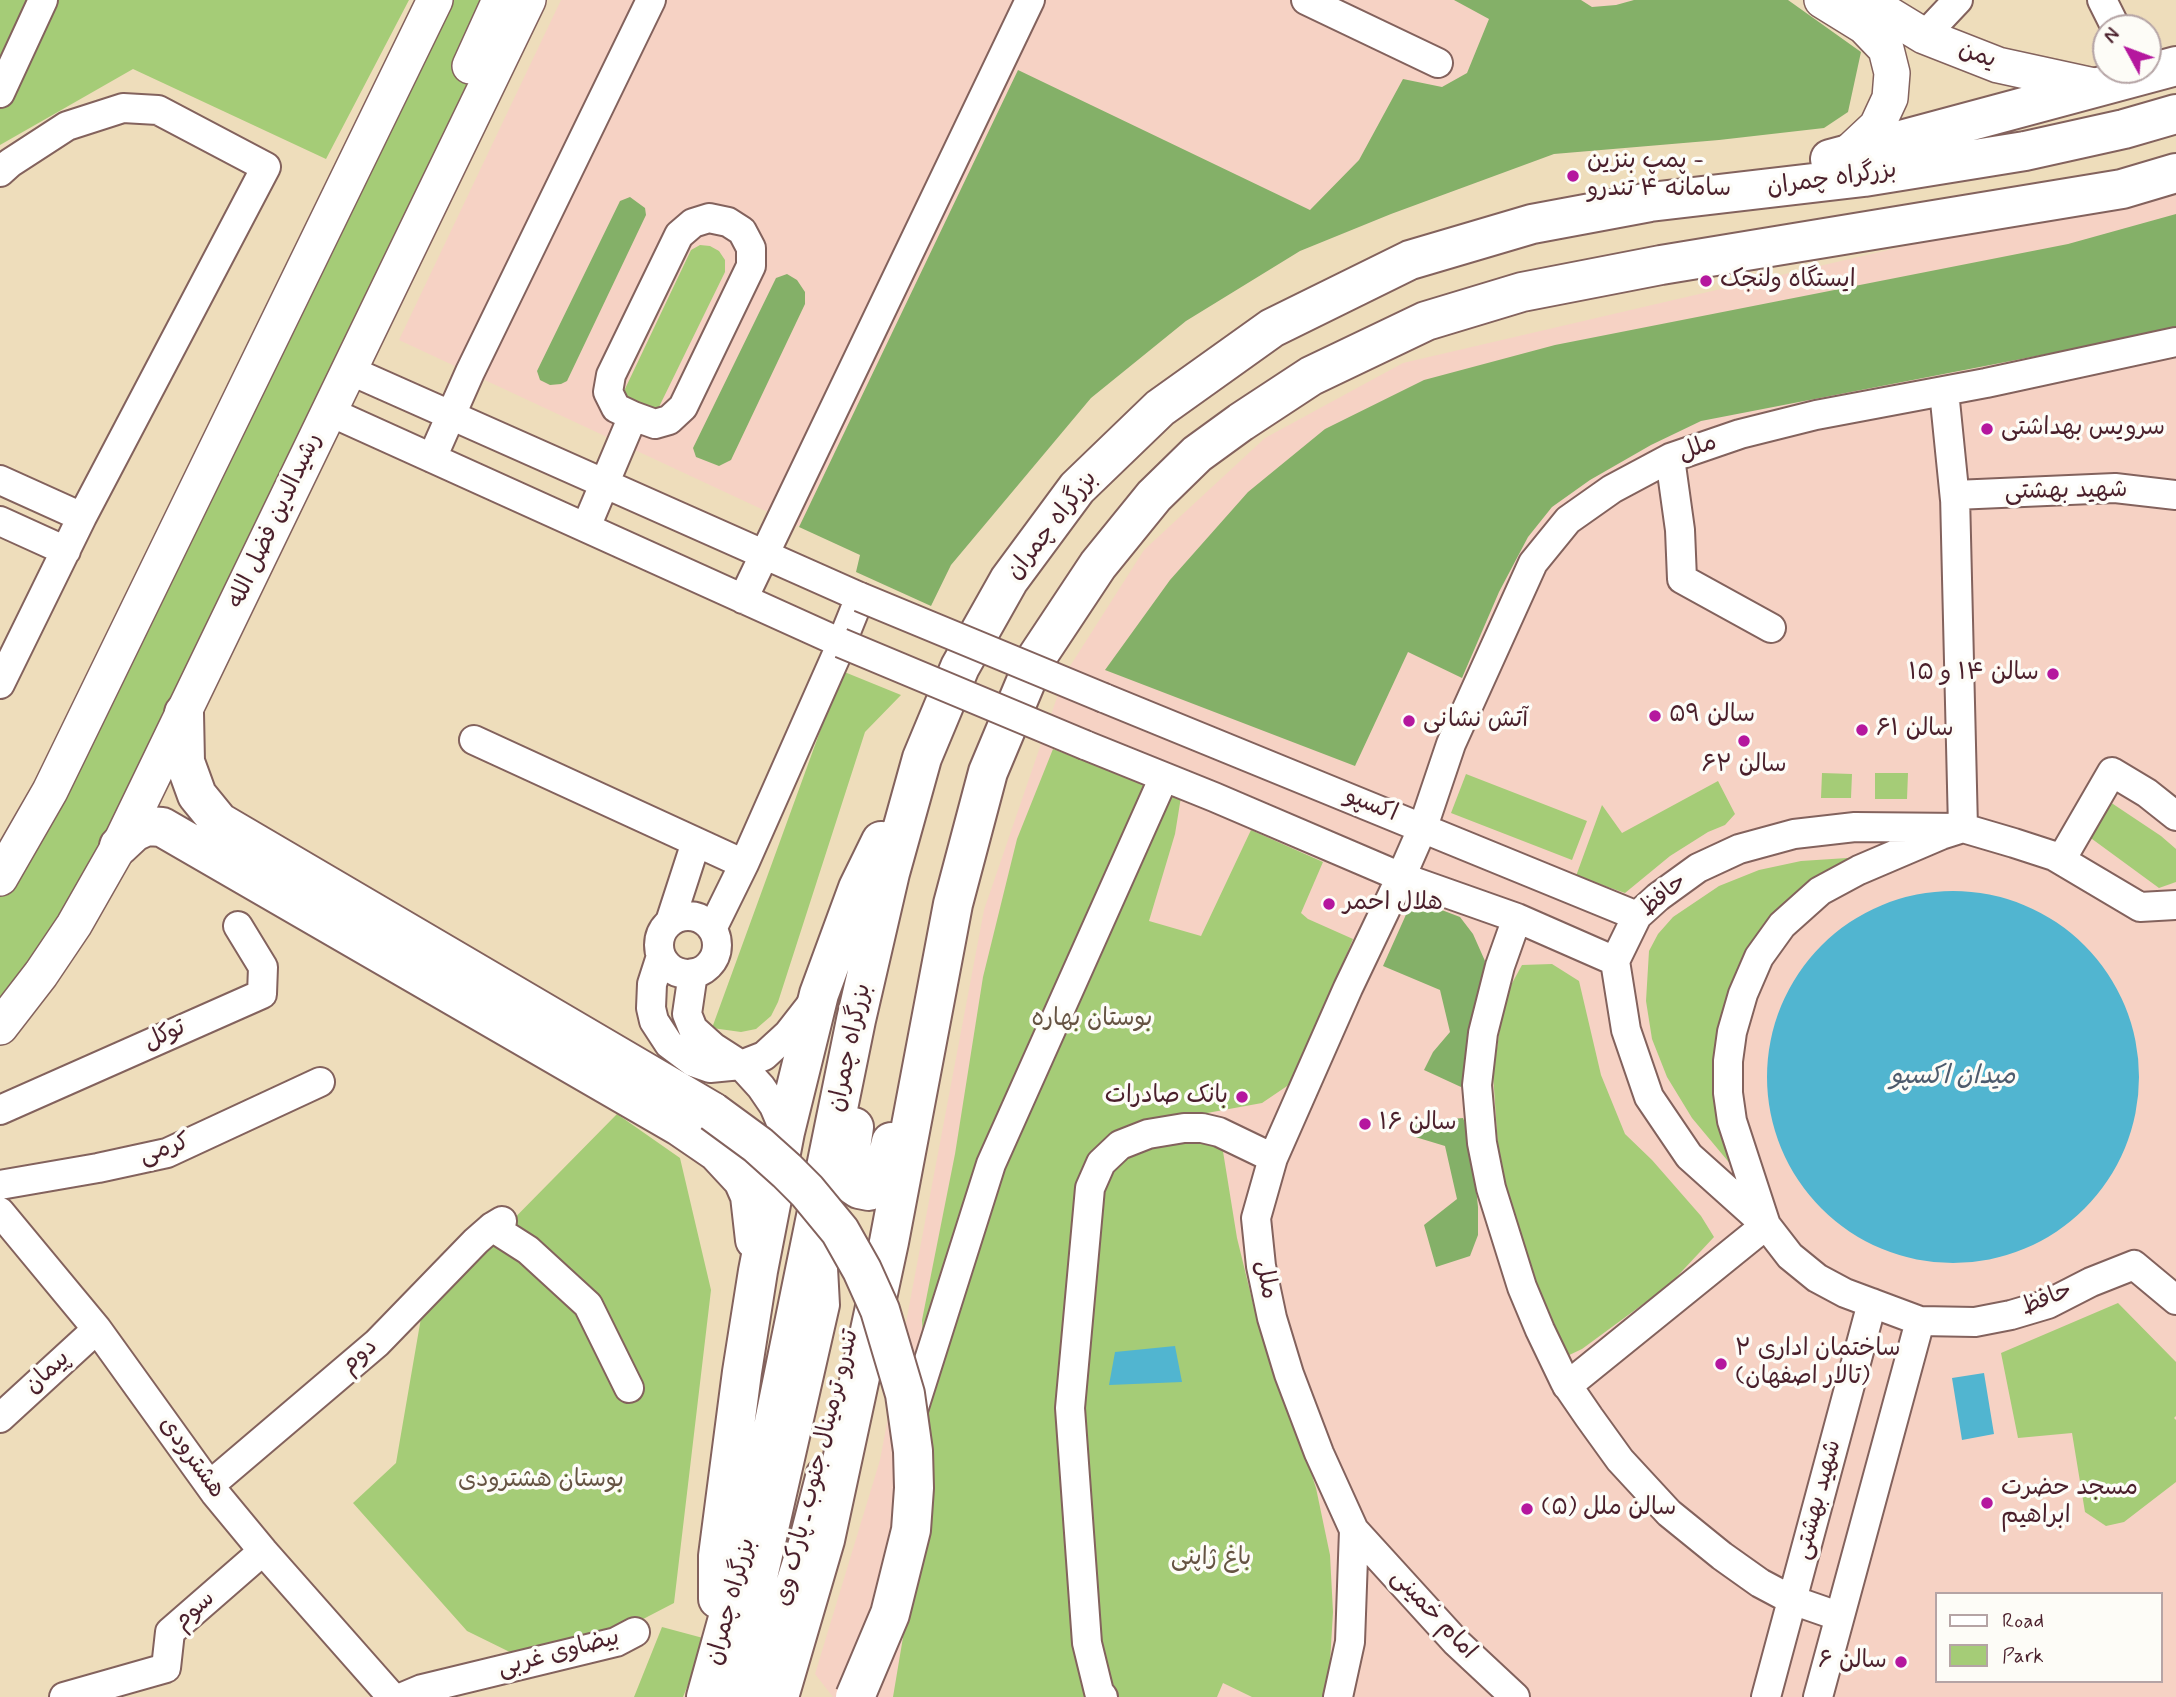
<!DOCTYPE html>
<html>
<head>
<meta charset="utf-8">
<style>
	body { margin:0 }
	#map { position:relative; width:2176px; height:1697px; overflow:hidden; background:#edb; font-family:Mynerve,sans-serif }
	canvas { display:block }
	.legend { position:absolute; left:1935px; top:1592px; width:228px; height:91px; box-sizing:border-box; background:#fdfcf7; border:2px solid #b5a4a5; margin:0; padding:9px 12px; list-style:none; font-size:21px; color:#4a1f2b }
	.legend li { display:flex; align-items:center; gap:14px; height:35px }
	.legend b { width:35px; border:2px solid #b5a4a5 }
	.north { position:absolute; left:2092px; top:14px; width:70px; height:70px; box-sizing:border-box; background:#fdfcf7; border:2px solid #b5a4a5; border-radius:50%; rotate:311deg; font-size:19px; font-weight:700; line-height:28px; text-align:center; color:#4a1f2b }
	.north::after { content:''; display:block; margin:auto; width:24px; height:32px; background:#b5179e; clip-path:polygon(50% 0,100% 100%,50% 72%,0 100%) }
</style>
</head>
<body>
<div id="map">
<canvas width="2176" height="1697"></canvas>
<ul class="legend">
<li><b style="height:9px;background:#fff"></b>Road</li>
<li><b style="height:19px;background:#a5cc77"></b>Park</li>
</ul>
<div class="north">N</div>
</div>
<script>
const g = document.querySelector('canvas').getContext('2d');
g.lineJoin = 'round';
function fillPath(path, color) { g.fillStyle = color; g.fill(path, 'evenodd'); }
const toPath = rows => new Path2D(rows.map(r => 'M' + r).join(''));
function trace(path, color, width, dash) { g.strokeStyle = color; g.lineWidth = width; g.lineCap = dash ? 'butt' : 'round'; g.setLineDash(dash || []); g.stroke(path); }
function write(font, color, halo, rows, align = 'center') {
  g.font = font + ' Mynerve,"Playpen Sans Arabic",sans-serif'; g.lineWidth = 7; g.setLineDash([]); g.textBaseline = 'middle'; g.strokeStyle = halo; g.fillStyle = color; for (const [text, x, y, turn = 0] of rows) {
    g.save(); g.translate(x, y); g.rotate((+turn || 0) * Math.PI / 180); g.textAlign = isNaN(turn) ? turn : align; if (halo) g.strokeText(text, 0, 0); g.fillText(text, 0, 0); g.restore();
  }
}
fillPath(toPath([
	[561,0,1788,0,1861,52,1848,112,1801,129,1719,140,1554,154,1391,214,1300,251,1186,321,1091,398,951,565,931,606,856,572,860,555,399,340],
	[2176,183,2176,1697,833,1697,815,1674,880,1460,984,910,1065,674,1144,550,1265,438,1403,363],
	[1936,1594,2160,1594,2160,1681,1936,1681]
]), '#f6d2c4');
fillPath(toPath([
	[0,0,409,0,326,159,133,69,0,145],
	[441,0,519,0,150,765,42,957,0,1011,0,893],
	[700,245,710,246,719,251,725,260,725,272,658,409,648,414,624,399,624,391,691,250],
	[842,671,901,695,865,732,778,1002,771,1016,756,1029,741,1032,712,1028],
	[1053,749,1181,797,1175,834,1149,921,1201,936,1251,830,1323,862,1301,913,1308,919,1353,939,1293,1082,1262,1103,1130,1127,1102,1142,1087,1161,1066,1329,1092,1697,893,1697,930,1476,922,1320,955,1154,983,977,1017,839],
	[1822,773,1852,774,1851,798,1821,798],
	[1875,773,1908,773,1907,799,1875,799],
	[1466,774,1587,821,1572,860,1451,813],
	[1718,781,1735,814,1725,825,1708,832,1670,856,1625,893,1576,876,1602,805,1622,833],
	[2110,802,2161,836,2176,849,2176,882,2159,888,2088,836],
	[1878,856,1822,883,1725,1034,1752,1190,1692,1118,1667,1077,1652,1039,1646,1001,1649,951,1658,934,1673,917,1719,886,1759,870,1801,861],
	[1552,964,1579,981,1601,1075,1625,1134,1652,1160,1701,1216,1714,1237,1669,1285,1582,1349,1565,1357,1520,1243,1499,1162,1493,1074,1505,996,1522,965],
	[617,1114,680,1158,711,1290,674,1603,622,1630,522,1658,467,1631,353,1503,396,1463,422,1312],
	[1144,1138,1221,1139,1237,1238,1258,1324,1276,1379,1298,1432,1316,1488,1330,1555,1333,1612,1329,1679,1324,1697,1252,1697,1223,1683,1217,1697,1104,1697,1077,1402,1099,1184],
	[2118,1303,2176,1362,2176,1416,2174,1418,2176,1420,2176,1482,2124,1522,2106,1526,2085,1512,2072,1433,2018,1438,2001,1353],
	[662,1627,703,1638,699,1657,683,1697,634,1697]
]), '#a5cc77');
fillPath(toPath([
	[1454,0,1581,0,1592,7,1616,5,1634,0,1788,0,1861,52,1848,112,1824,128,1719,140,1554,154,1391,214,1300,251,1186,321,1091,398,951,565,931,606,856,572,860,555,799,527,1018,70,1310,210,1359,160,1403,79,1442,87,1467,73,1489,19],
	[630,197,645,208,646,215,567,381,561,384,550,385,540,380,537,371,620,201],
	[2176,214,2176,329,1701,421,1651,445,1590,480,1552,507,1528,537,1499,592,1462,678,1408,652,1355,766,1105,670,1170,580,1248,492,1325,429,1424,380,1555,345,2068,244],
	[787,274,797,280,805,292,805,304,731,460,719,466,696,457,693,448,776,278],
	[1413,899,1460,917,1473,934,1485,961,1461,1087,1424,1070,1433,1052,1450,1032,1440,990,1383,966],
	[1463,1118,1471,1139,1478,1207,1478,1235,1470,1256,1436,1267,1424,1225,1457,1199,1445,1146,1412,1136,1416,1122]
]), '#84b068');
fillPath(toPath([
	'1767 1077a186 186 0 1 1 372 0a186 186 0 1 1-372 0Z',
	[1175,1346,1182,1382,1109,1385,1115,1352],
	[1984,1373,1994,1434,1962,1440,1952,1378]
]), '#51b5d0');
const minor = toPath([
	[1306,0,1438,63],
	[2102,0,2116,28],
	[1924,36,1958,0],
	[0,93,43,0],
	[0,172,10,163,67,126,123,108,158,110,266,167,82,517,0,684],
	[349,370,860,597,837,654,744,864,712,929],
	[1944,391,1955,500],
	[328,411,841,643],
	[432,458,470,372,651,0],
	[1670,458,1680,530,1682,579,1771,628],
	[0,480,82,517],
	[0,521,66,551],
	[586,527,633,416,655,424,669,420,683,407,751,266,751,248,742,231,728,222,709,218,693,223,679,235,611,375,608,392,616,408,633,416],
	[743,599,1030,0],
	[1104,698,1637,916],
	[474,740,744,864],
	[1085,745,1214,797,1401,877,1517,918,1615,961],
	[2061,860,2112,772,2147,793,2176,816],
	[2176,905,2140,907,2054,856,2014,843,1963,828,1941,835,1859,870,1820,891,1782,925,1759,957,1743,994,1732,1032,1728,1061,1728,1093,1732,1121,1766,1225,1790,1256,1817,1278,1845,1293,1920,1321,1975,1322,2011,1315,2048,1304,2091,1282,2134,1265,2176,1300],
	'659 945a29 29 0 1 1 58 0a29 29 0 1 1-58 0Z',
	[1517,918,1500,966,1483,1033,1477,1085,1482,1143,1491,1188,1522,1287,1540,1330,1565,1382,1589,1417,1620,1460,1669,1513,1722,1556,1760,1583,1792,1600,1838,1616],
	[670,922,696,842],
	[661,956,652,984,651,1008,654,1021,669,1044,693,1062,710,1068,741,1065,764,1056,788,1034,813,1002],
	[693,973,687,1014,693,1029,713,1047,741,1065,761,1087,774,1106,785,1132],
	[0,1110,262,994,263,967,238,926],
	[0,1185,98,1168,167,1153,320,1082],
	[0,1212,97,1329,215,1493,263,1551,392,1697],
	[492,1227,528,1250,588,1305,629,1388],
	[1567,1386,1766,1225,1689,1156,1649,1097,1626,1030,1615,961,1637,916,1658,897,1698,868,1739,849,1794,834,1855,827,1963,828,1955,495,2115,488,2176,495],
	[0,1418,97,1329],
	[910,1420,991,1164,1164,777],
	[210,1485,377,1343,476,1241,492,1227,502,1221],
	[1354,1530,1456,1642,1515,1697],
	[64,1697,166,1668,170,1632,263,1551],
	[403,1697,422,1689,616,1642,635,1632],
	[730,1697,754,1617,825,1305,823,1268,815,1241],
	[751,1697,765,1663,803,1543,821,1473],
	[1103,1697,1099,1692,1087,1643,1070,1408,1090,1188,1101,1163,1120,1145,1148,1134,1184,1128,1202,1128,1219,1132,1273,1158],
	[1338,1697,1350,1642,1354,1530,1319,1453,1289,1374,1272,1318,1261,1266,1256,1218,1273,1158,1348,988,1401,877,1423,827,1451,744,1533,563,1568,520,1612,489,1670,458,1740,434,1816,415,1986,383,2176,342],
	[1766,1697,1872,1303],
	[1818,1697,1920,1321]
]);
const major = toPath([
	[1822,0,1864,26,1886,49,1892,73,1890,98,1877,126,1845,156],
	[1865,0,1924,36,1998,65,2099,87],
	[470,66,500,0],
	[0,878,50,791,435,0],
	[0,1027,41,974,74,925,119,846,528,0]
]);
const highway = toPath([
	[1830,159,2176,66],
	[184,713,185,762,197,795,219,822,713,1112],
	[119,846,134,832,147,826,162,827,679,1126,717,1152,743,1180,750,1196,755,1240],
	[854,1127,848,1168,853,1185,859,1189,869,1191,877,1186,882,1178,891,1142],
	[718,1599,718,1556,742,1372,758,1271,785,1132,819,994,858,888,881,841],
	[706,1697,751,1535,856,1020,890,873,922,758,960,667,1009,580,1077,488,1160,408,1272,328,1410,260,1532,224,1650,202,1864,177,2025,151,2124,129,2176,114],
	[779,1697,825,1540,889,1242,953,904,988,772,1035,660,1098,565,1154,496,1197,454,1241,422,1311,376,1426,321,1522,292,1661,265,2122,189,2176,173]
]);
trace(minor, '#83625d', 32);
trace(major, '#83625d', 38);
trace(highway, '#83625d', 42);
trace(minor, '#fff', 28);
trace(major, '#fff', 35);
trace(highway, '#fff', 38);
const minorBridge = toPath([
	[860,597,1104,698],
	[841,643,1085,745]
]);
const highwayBridge = toPath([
	[713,1112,758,1145,787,1171,807,1191,840,1231,862,1270,880,1310,905,1394,913,1451,914,1488,911,1530,890,1614,855,1697]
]);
trace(minorBridge, '#83625d', 32, []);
trace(highwayBridge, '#83625d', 42, []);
trace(minorBridge, '#fff', 28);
trace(highwayBridge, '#fff', 38);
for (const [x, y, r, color] of [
	[1573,176,7,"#b5179e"],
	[1706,281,7,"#b5179e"],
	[1987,429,7,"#b5179e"],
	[2053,674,7,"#b5179e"],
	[1655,716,7,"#b5179e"],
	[1409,721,7,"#b5179e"],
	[1862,730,7,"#b5179e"],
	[1744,741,7,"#b5179e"],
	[1329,904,7,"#b5179e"],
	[1242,1097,7,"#b5179e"],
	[1365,1124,7,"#b5179e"],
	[1721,1364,7,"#b5179e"],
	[1987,1503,7,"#b5179e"],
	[1527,1509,7,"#b5179e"],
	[1901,1662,7,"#b5179e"]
]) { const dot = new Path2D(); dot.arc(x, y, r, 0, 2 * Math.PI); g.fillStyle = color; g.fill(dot); trace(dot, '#fdfcf7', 2.5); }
write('24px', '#4a1f2b', '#fdfcf7', [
	["یمن",1977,56,20],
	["بزرگراه چمران",1832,180,-8],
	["ملل",1698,449,-20],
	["شهید بهشتی",2066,492,-1],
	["رشیدالدین فضل الله",276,521,-65],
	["بزرگراه چمران",1053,526,-52],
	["اکسپو",1371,806,22],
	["حافظ",1664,896,-40],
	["توکل",165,1036,-24],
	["بزرگراه چمران",851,1048,-78],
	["کرمی",165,1150,-18],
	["ملل",1265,1280,79],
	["حافظ",2047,1300,-22],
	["دوم",360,1357,-41],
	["پیمان",48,1373,-43],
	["هشترودی",191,1458,54],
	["تندرو ترمینال جنوب ـ پارک وی",818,1468,-76],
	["شهید بهشتی",1819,1500,-75],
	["بزرگراه چمران",732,1602,-75],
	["سوم",195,1611,-42],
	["امام خمینی",1433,1615,47],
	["بیضاوی غربی",559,1654,-15]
]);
write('24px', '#4a1f2b', '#fdfcf7', [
	["پمپ بنزین -",1587,162],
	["سامانه ۴ تندرو",1587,190],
	["ایستگاه ولنجک",1720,281],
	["سرویس بهداشتی",2001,429],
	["سالن ۱۴ و ۱۵",2039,674,"right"],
	["سالن ۵۹",1669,716],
	["آتش نشانی",1423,721],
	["سالن ۶۱",1876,730],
	["سالن ۶۲",1744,766,"center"],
	["هلال احمر",1343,904],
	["بانک صادرات",1228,1097,"right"],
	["سالن ۱۶",1379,1124],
	["ساختمان اداری ۲",1735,1350],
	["(تالار اصفهان)",1735,1378],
	["مسجد حضرت",2001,1489],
	["ابراهیم",2001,1517],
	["(۵) سالن ملل",1541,1509],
	["سالن ۶",1887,1662,"right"]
], 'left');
write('24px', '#655342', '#fdfcf7', [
	["بوستان بهاره",1092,1020],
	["بوستان هشترودی",541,1481],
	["باغ ژاپنی",1211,1559]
]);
write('italic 26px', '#4d5b6d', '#fdfcf7', [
	["میدان اکسپو",1953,1078]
]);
</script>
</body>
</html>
